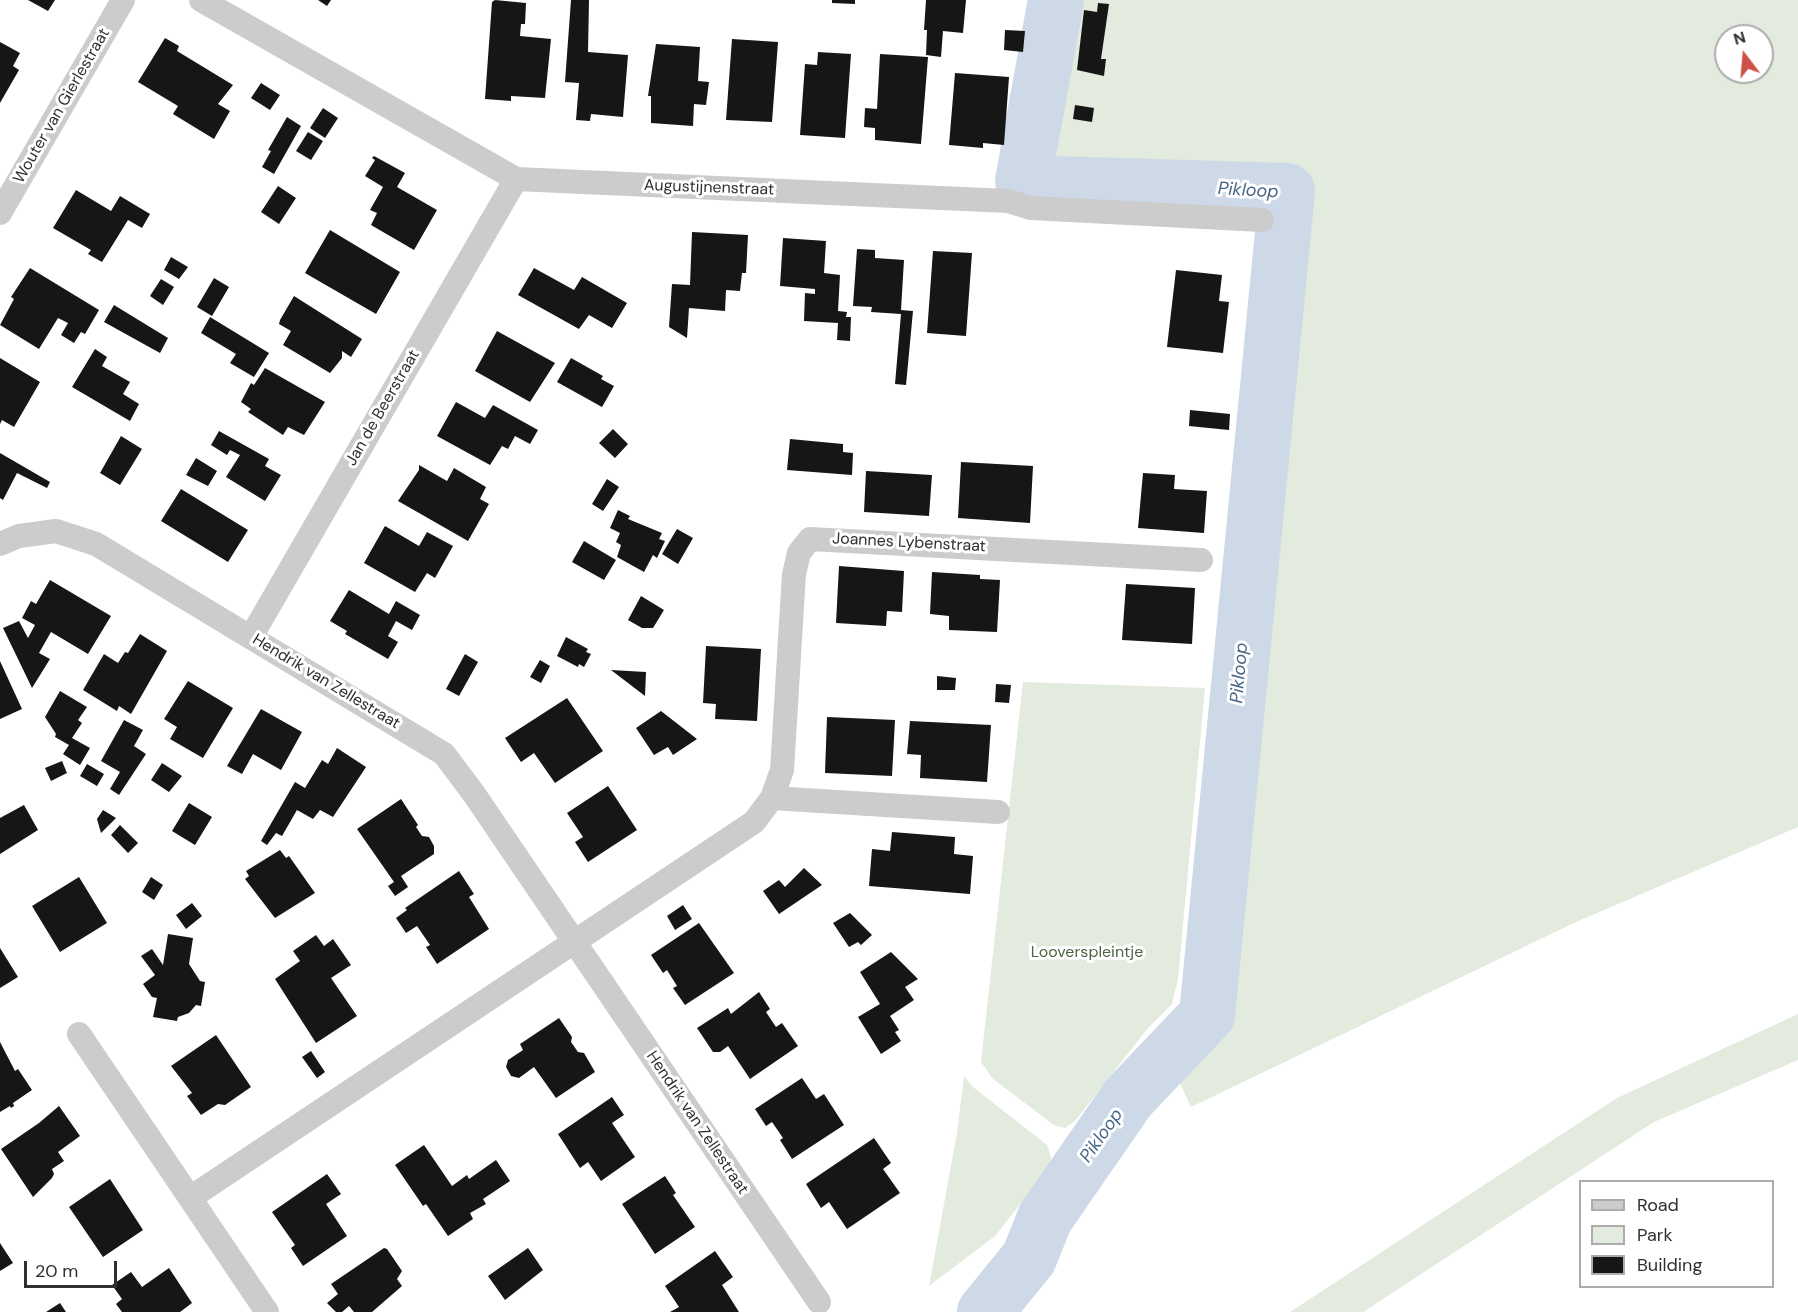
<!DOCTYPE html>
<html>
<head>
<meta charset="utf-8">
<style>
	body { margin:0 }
	#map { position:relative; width:1798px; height:1312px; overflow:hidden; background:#fff; font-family:"DM Sans",sans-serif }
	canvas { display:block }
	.legend { position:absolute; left:1579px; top:1180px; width:195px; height:108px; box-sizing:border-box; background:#fff; border:2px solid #acacac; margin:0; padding:8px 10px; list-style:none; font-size:18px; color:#2f2f2f }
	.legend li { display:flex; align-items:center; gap:12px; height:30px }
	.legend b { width:30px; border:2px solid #acacac }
	.north { position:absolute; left:1714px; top:24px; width:60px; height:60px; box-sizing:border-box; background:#fff; border:2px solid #acacac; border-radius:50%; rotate:344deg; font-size:16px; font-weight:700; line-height:24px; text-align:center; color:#2f2f2f }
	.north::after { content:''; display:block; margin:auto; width:21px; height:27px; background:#cf5048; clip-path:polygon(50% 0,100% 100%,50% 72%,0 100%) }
	.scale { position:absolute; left:24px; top:1261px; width:93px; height:27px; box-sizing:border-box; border:3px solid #2f2f2f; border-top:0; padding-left:8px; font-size:18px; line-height:21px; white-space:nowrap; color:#2f2f2f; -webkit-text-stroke:4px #fff; paint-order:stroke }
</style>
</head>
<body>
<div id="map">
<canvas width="1798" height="1312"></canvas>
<ul class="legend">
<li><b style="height:8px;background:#ccc"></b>Road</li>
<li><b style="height:16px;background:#e3eade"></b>Park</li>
<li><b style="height:16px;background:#161616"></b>Building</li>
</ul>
<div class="north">N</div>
<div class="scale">20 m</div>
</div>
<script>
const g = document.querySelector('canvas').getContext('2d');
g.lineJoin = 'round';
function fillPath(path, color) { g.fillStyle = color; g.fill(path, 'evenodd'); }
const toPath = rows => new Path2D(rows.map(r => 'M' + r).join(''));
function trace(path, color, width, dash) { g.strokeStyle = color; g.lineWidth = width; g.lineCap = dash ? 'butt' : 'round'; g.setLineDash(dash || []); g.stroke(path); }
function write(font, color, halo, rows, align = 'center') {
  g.font = font + ' "DM Sans",sans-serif'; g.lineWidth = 6; g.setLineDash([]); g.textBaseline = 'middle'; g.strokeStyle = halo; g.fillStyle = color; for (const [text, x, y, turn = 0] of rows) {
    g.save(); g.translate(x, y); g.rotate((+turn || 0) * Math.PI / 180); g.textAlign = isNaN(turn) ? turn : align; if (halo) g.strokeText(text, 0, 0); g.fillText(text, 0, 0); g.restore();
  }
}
fillPath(toPath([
	[1084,0,1798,0,1798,827,1576,922,1191,1107,1170,1062,1207,1015,1294,202,1049,191],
	[1726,36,1762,36,1762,72,1726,72],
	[1023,682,1205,688,1178,979,1172,1004,1148,1028,1075,1121,1065,1128,1054,1125,993,1079,981,1062],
	[1798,1014,1798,1060,1654,1122,1363,1312,1290,1312,1617,1098],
	[964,1076,973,1087,1047,1145,1051,1157,1048,1169,995,1236,929,1286,957,1133]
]), '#e3eade');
trace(toPath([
	[1027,181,1023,181,1056,0],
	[985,1312,1029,1258,1045,1218,1128,1098,1207,1015,1287,191,1054,184]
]), '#cdd9e7', 56);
fillPath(toPath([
	[28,0,55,0,48,11],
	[318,0,331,0,327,6],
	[495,0,526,3,525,24,521,24,520,36,551,39,545,98,511,96,511,101,485,99,492,2],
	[571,0,589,0,588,52,628,55,623,117,591,114,590,121,576,120,579,83,565,82],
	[832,0,855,0,855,4,832,3],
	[926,0,966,0,963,33,943,31,941,57,926,55,927,30,924,30],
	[1098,3,1109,4,1101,59,1106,59,1104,76,1077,70,1084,10,1097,12],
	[1005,30,1025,31,1023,52,1004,50],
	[165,38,179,46,177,51,233,85,218,104,230,111,214,139,173,114,178,106,138,82],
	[732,39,778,42,772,122,726,120],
	[0,42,20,53,13,66,19,70,0,103],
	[656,44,700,47,698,81,709,82,706,105,694,104,693,126,651,123,651,96,648,96],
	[818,52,851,54,845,138,800,135,805,64,817,65],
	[880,54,928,57,921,144,875,140,875,128,864,127,865,108,877,109],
	[955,73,1009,77,1004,145,983,143,983,148,949,145],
	[261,83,280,95,270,110,251,98],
	[1075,105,1094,108,1092,122,1073,119],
	[323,108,338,118,325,138,310,128],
	[287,117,301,126,274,174,262,167,271,151,268,150],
	[308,132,323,141,311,160,296,151],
	[374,156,405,173,397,187,437,210,414,250,371,225,377,213,370,210,383,187,365,176,375,160,372,158],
	[278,186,296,198,279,224,261,212],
	[76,190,111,211,120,196,150,214,142,228,128,220,102,262,88,254,91,250,53,228],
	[330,230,400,272,376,314,305,273],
	[692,232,748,235,746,273,742,273,740,291,726,290,725,311,689,308,687,338,669,327,672,284,690,285],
	[783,238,826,241,824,273,840,275,838,311,847,312,846,317,851,317,850,341,837,340,838,323,804,321,805,293,815,294,815,289,780,286],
	[857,249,875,250,875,258,904,260,901,310,913,311,906,385,895,384,901,314,871,312,872,307,853,306],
	[933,251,972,253,966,336,927,333],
	[171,257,188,267,179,279,164,270],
	[30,268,99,310,85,334,81,332,74,343,61,335,68,323,58,318,39,349,0,325,14,299,11,297],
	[534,268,574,290,582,277,627,303,612,328,589,315,579,329,518,295],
	[1176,270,1222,275,1219,301,1229,302,1223,353,1167,347],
	[214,278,229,287,212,316,197,307],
	[161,279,174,287,163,305,150,296],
	[294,296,362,339,351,357,342,351,342,358,330,373,283,345,291,331,279,324,280,320],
	[114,305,168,338,160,353,104,322],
	[210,317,269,353,254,377,230,363,236,354,201,333],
	[497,331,555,363,530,402,475,371],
	[95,349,107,357,102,366,130,382,123,394,139,404,130,421,72,387],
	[0,358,40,382,14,427,2,420,0,424],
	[571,358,603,376,601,379,614,386,602,407,557,382],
	[265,368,325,402,304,435,288,427,283,435,248,412,251,409,241,402,251,383,254,385],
	[456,402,485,418,493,405,538,430,530,444,515,436,508,449,502,446,490,465,437,436],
	[1190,410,1230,414,1229,430,1189,426],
	[613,429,628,444,615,458,599,443],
	[219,431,269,459,265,466,281,475,265,501,226,477,240,455,230,450,227,455,211,445],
	[121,436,142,449,120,485,100,473],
	[790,439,843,444,843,452,853,453,852,475,787,470],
	[0,453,50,482,47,488,17,473,3,500,0,498],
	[196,458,217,471,208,486,186,475],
	[961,462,1033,466,1030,523,958,518],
	[419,465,447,481,454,468,486,487,480,499,489,504,468,541,398,501,419,470],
	[866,471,932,475,929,516,864,512],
	[1143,473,1175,475,1174,489,1207,491,1204,533,1138,528],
	[607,479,619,487,603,511,592,504],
	[181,489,248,530,228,562,161,521],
	[618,510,630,516,628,519,662,533,659,539,665,541,657,558,653,555,644,572,617,557,621,545,616,542,620,533,610,528],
	[385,526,419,546,427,532,453,546,435,578,427,573,415,592,364,563],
	[677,529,693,538,678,564,662,554],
	[584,541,616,560,604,580,572,562],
	[839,566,904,571,902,612,887,611,886,626,836,623],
	[932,572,980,575,980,579,1000,580,997,632,949,630,949,616,930,614],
	[50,580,111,616,88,654,51,632,39,653,50,659,32,688,3,628,19,621,28,638,35,625,22,618,31,601,36,604],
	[1126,584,1195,588,1192,644,1122,640],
	[349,590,389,614,396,601,420,615,412,630,396,621,388,636,398,642,388,659,345,634,347,631,330,621],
	[641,596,664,610,653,628,642,628,628,620],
	[140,634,167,651,131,714,119,706,117,711,83,690,104,654,118,663,125,652,128,653],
	[566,637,588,649,586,652,591,654,584,667,579,664,578,667,557,656],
	[706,646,761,649,757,721,715,719,716,704,703,703],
	[465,654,478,662,459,696,446,689],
	[540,660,550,666,541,683,530,677],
	[0,661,22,709,0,719],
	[611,670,646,672,645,696],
	[937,676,956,678,955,690,937,690],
	[188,681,233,708,203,758,170,739,177,727,164,719],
	[996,684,1011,685,1009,703,995,702],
	[60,691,87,707,78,720,82,723,72,738,90,748,80,765,63,754,69,745,55,737,56,734,45,717],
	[567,698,603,751,555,783,534,753,521,762,505,738],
	[261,709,302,732,281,770,253,754,242,774,227,766],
	[661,711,697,739,673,755,668,747,654,755,636,728],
	[827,717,895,720,892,776,825,773],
	[124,720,143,730,134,746,146,754,119,795,110,789,120,772,101,761],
	[910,721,991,725,987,782,920,778,921,755,907,754],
	[337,748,366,767,333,817,320,810,313,819,297,810,282,836,276,833,267,845,261,841,295,782,305,788,322,760,328,764],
	[62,761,67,773,51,781,45,768],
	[162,763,182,776,169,792,151,780],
	[87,764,104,774,97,786,80,776],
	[608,786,637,830,588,862,575,842,583,837,567,813],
	[401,799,418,825,416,827,422,836,429,837,434,846,434,854,401,876,408,887,395,896,388,886,394,882,357,829],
	[189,803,212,817,195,845,172,831],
	[24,805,38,830,0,854,0,818],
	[103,810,116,818,101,833,97,819],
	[120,825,138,843,128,853,111,835],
	[892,832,955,837,954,854,973,856,970,894,869,886,872,849,890,851],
	[280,850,286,858,289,856,315,893,275,918,245,879,249,876,246,871],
	[804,868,822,885,779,914,763,891,779,880,785,887],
	[459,871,474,894,469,897,489,929,437,964,426,947,430,945,417,926,406,933,396,918,407,910,405,908],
	[79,877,107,923,60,952,32,906],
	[151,877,163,885,154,900,142,892],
	[192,903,202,916,186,929,176,915],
	[683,905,692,919,675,930,667,916],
	[850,913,872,935,861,945,858,942,849,947,833,923],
	[699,923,734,973,685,1005,673,988,677,986,667,970,663,973,651,955],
	[168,934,193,938,189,964,200,981,205,982,201,1006,196,1005,189,1013,178,1017,177,1021,153,1017,157,998,152,997,143,984,155,975,141,956,152,949,163,965],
	[316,935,324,946,333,939,351,965,331,978,357,1016,316,1043,275,979,300,961,293,951],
	[0,948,18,977,0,988],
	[891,952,918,979,905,987,914,1000,890,1016,899,1030,895,1032,901,1041,881,1054,858,1017,880,1004,860,972],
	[759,992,770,1009,766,1012,776,1027,782,1023,798,1046,750,1079,728,1046,720,1052,713,1052,697,1028,728,1008,731,1014],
	[559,1018,572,1037,571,1042,578,1052,584,1053,595,1072,556,1098,534,1067,519,1078,511,1076,506,1067,508,1060,523,1050,520,1044],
	[216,1035,251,1087,225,1105,218,1104,201,1115,187,1096,192,1093,171,1066],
	[0,1042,15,1071,18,1069,32,1090,13,1103,14,1106,11,1108,10,1106,0,1112],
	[311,1051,325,1072,317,1078,302,1057],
	[802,1078,816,1099,824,1094,844,1125,792,1159,780,1140,783,1138,772,1122,766,1126,755,1109],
	[612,1097,624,1115,612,1123,635,1157,601,1181,588,1162,580,1168,558,1134],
	[59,1106,80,1136,58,1152,64,1161,52,1169,54,1174,52,1178,33,1197,1,1149,39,1123],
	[874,1138,891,1163,883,1169,900,1193,847,1229,829,1202,821,1208,806,1184],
	[424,1145,452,1186,467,1175,469,1179,496,1160,510,1181,483,1199,486,1204,470,1213,473,1219,448,1236,426,1204,423,1206,395,1165],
	[327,1174,341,1194,326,1204,347,1236,303,1266,291,1248,295,1245,272,1212],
	[665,1176,676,1193,673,1195,695,1227,655,1254,622,1204],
	[110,1179,143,1230,103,1257,69,1207],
	[0,1243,13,1263,0,1271],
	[384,1248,387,1249,402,1271,397,1279,402,1286,372,1312,354,1312,349,1306,342,1312,336,1312,327,1303,338,1294,331,1284],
	[528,1248,543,1270,505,1300,488,1276],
	[715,1251,733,1277,722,1285,739,1312,670,1312,679,1307,665,1286],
	[169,1268,192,1303,180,1312,122,1312,116,1304,122,1299,112,1285,131,1272,142,1287],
	[60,1303,66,1312,46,1312]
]), '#161616');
trace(toPath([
	[201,0,516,179,1008,201,1031,208,1262,220],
	[0,213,123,0],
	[0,544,19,536,56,531,96,544,444,754,474,794,819,1302],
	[251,637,516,179],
	[772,798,782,770,794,574,799,553,810,539,1201,560],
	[79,1034,190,1198],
	[267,1312,190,1198,754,822,772,798,998,812]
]), '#ccc', 24);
write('16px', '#2f2f2f', '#fff', [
	["Wouter van Gierlestraat",62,106,-60],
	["Augustijnenstraat",709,188,2],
	["Jan de Beerstraat",383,408,-60],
	["Joannes Lybenstraat",909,543,3],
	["Hendrik van Zellestraat",326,682,31],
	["Hendrik van Zellestraat",697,1123,56]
]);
write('16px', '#4d6442', '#fff', [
	["Looverspleintje",1087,953]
]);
write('italic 18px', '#476586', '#fff', [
	["Pikloop",1248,191,3],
	["Pikloop",1240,673,-85],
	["Pikloop",1102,1136,-55]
]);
</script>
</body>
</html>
